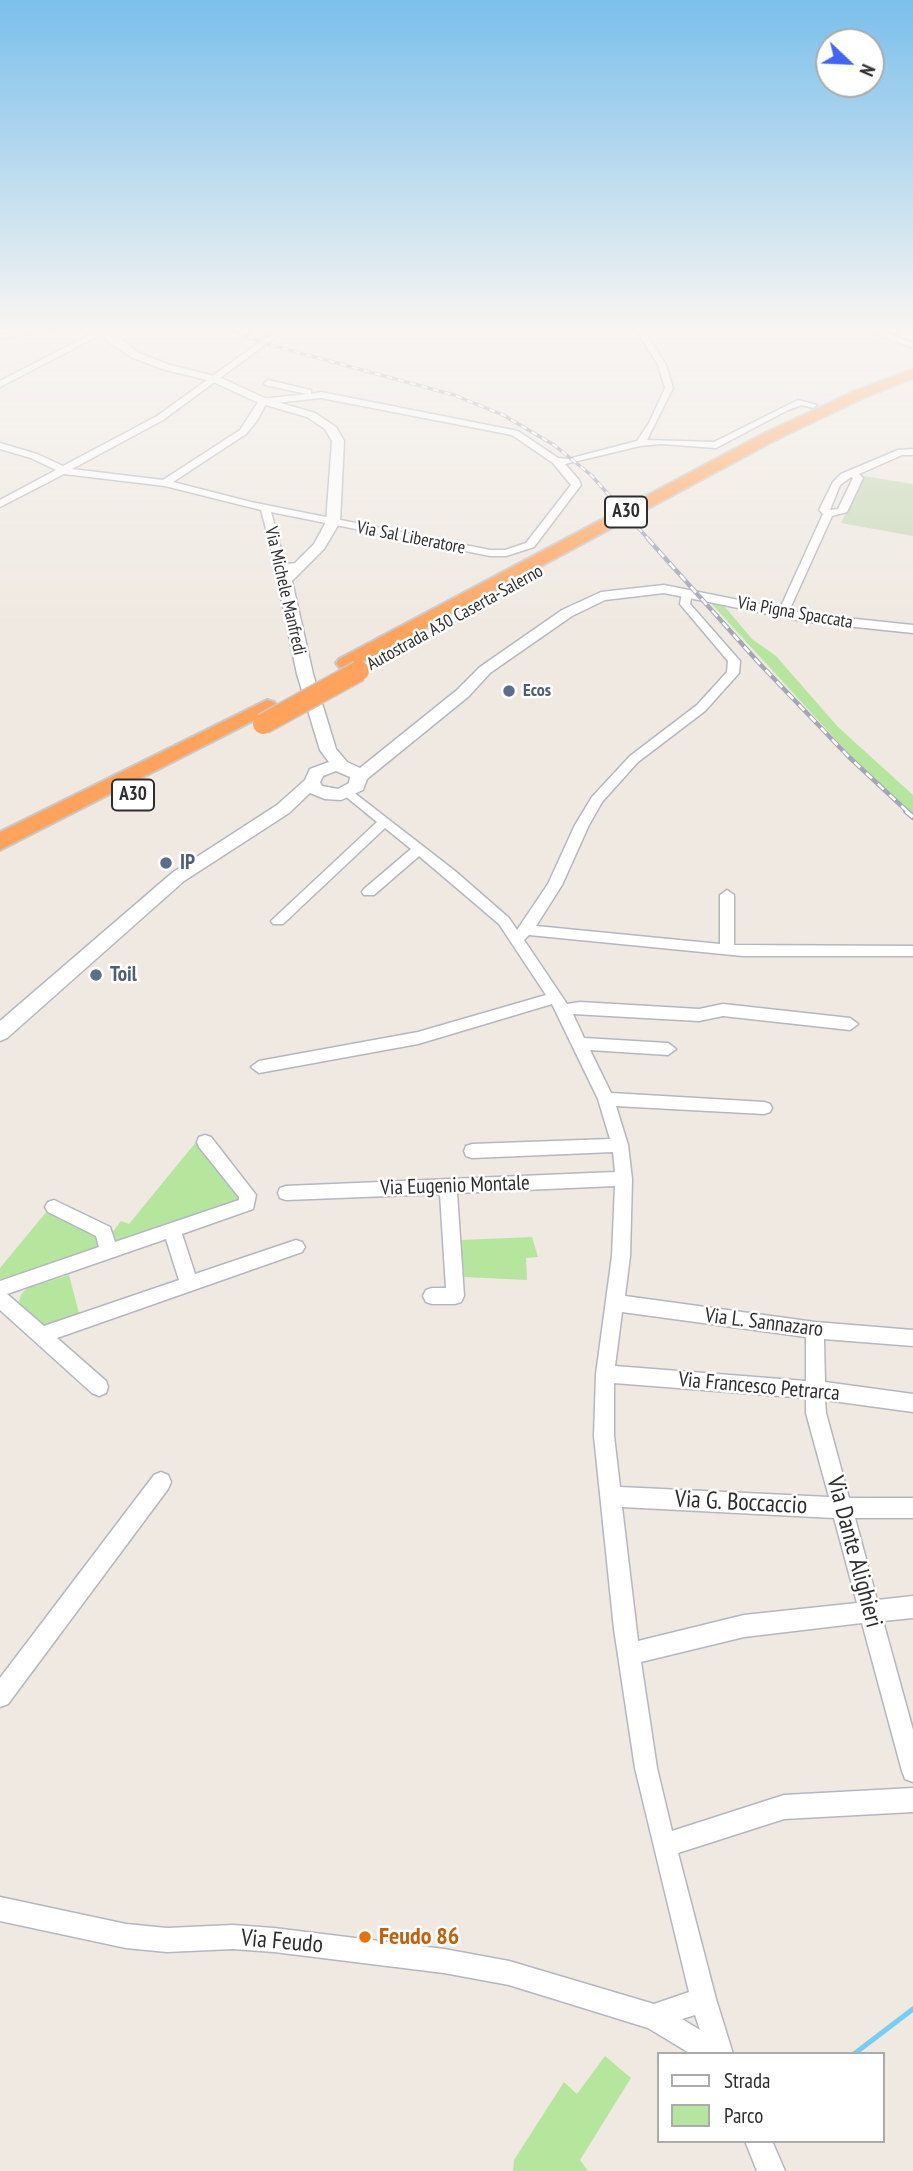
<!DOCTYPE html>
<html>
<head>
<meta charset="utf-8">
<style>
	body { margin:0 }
	#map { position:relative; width:913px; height:2171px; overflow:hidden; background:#efe9e1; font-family:"PT Sans Narrow",sans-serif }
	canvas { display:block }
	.legend { position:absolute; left:657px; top:2052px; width:228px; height:91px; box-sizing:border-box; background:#fff; border:2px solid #ababab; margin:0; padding:9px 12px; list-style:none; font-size:21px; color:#2e2e2e }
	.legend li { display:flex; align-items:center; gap:14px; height:35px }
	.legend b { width:35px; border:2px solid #ababab }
	.north { position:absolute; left:815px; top:28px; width:70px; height:70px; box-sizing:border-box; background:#fff; border:2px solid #ababab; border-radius:50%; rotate:113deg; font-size:19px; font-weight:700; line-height:28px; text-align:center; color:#2e2e2e }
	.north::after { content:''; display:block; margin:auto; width:24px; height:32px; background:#4264fb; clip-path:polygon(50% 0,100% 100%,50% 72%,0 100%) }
</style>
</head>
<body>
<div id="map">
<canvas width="913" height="2171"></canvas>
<ul class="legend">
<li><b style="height:9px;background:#fff"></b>Strada</li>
<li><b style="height:19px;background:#b6e59e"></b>Parco</li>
</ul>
<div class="north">N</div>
</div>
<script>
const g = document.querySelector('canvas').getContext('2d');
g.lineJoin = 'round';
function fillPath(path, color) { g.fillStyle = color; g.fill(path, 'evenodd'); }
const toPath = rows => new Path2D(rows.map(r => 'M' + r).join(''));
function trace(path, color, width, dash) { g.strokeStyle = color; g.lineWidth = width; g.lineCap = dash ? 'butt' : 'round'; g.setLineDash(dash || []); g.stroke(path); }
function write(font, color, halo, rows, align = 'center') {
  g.font = font + ' "PT Sans Narrow",sans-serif'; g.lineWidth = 5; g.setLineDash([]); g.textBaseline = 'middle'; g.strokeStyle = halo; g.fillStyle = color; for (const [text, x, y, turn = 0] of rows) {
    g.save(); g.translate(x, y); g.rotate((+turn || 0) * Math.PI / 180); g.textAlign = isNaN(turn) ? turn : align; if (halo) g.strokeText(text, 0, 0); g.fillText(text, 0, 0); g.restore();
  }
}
fillPath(toPath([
	[706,598,720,601,752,639,776,656,838,727,913,795,913,814,850,755],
	[196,1142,243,1199,111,1245,109,1237,121,1221,129,1224],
	[48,1210,97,1234,100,1247,0,1280,0,1268],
	[532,1237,538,1257,526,1258,527,1280,464,1277,461,1240],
	[69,1275,80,1317,43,1326,19,1302,21,1294,28,1288],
	[605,2056,631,2078,580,2160,588,2171,513,2171,514,2160,564,2082,577,2094]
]), '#b6e59e');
fillPath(toPath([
	[864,476,913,484,913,536,841,523]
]), '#c8d9b8');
trace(toPath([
	[879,328,913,343]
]), '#75cff0', 2);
trace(toPath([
	[854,2054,913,2009]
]), '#75cff0', 5);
const minor = toPath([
	[43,328,61,328,0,339,0,335,43,328],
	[279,328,288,328,163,420,72,469,163,480,240,430,260,399,307,394,265,385,264,383,268,380,311,390,311,394,321,392,518,431,558,458,568,459,637,441,649,423,665,388,658,365,635,328,643,328,666,365,673,388,647,440,714,442,798,400,817,405,813,408,802,405,788,410,716,448,661,444,640,446,565,464,579,480,581,485,534,547,506,556,490,556,271,512,285,564,298,563,303,566,298,569,281,570,276,567,261,510,165,486,64,474,0,507,0,500,56,470,31,458,0,449,0,443,37,454,63,466,157,416,279,328],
	[321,398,512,435,553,463,571,485,526,543,505,550,490,550,251,502,173,482,246,434,256,422,266,404,321,398],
	[861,328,872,328,913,343,913,348,861,328],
	[101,329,108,331,0,387,0,381,101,329],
	[913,449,913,455,902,455,859,474,863,478,847,512,832,516,788,613,779,615,778,613,823,514,819,510,833,482,841,474,898,450,913,449],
	[851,477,853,478,838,509,830,510,840,485,851,477],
	[687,590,692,593,690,604,740,661,739,673,705,711,638,762,602,802,589,825,562,885,536,926,720,944,720,895,727,890,734,895,734,945,913,946,913,956,743,956,529,935,524,940,567,1004,580,1002,699,1009,723,1004,850,1018,858,1024,850,1030,723,1016,699,1021,573,1014,584,1038,668,1043,676,1049,668,1055,590,1050,611,1093,764,1102,770,1104,772,1108,770,1112,764,1114,616,1106,628,1145,632,1179,630,1256,625,1296,815,1322,913,1330,913,1346,824,1339,825,1382,913,1394,913,1412,825,1400,826,1413,849,1498,913,1498,913,1518,855,1518,877,1600,913,1596,913,1618,883,1621,913,1730,913,1782,905,1779,902,1771,862,1623,744,1637,641,1662,657,1768,672,1831,784,1795,913,1788,913,1812,784,1819,678,1853,716,1999,733,2054,691,2054,648,2028,509,1985,444,1973,274,1952,233,1949,167,1952,126,1948,0,1921,0,1897,126,1924,167,1928,233,1925,274,1928,444,1949,509,1961,654,2004,689,1992,635,1768,614,1629,594,1436,596,1374,612,1256,615,1186,457,1193,464,1296,461,1302,455,1304,432,1304,426,1302,423,1296,426,1290,432,1288,446,1288,440,1194,286,1200,280,1198,278,1193,280,1188,286,1186,615,1172,613,1152,472,1158,466,1156,464,1151,466,1146,472,1144,610,1139,598,1099,552,1004,418,1044,259,1073,251,1067,259,1061,418,1032,546,995,499,924,419,856,374,895,364,895,362,892,364,889,411,849,385,828,283,924,273,924,271,921,377,822,344,795,344,789,348,788,455,871,509,918,517,930,548,884,575,825,592,797,630,756,697,705,727,672,728,661,680,604,682,593,687,590],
	[622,1312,806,1337,806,1381,615,1366,622,1312],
	[614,1383,806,1398,806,1413,829,1497,620,1487,614,1436,614,1383],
	[622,1507,834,1518,857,1603,744,1615,638,1641,622,1507],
	[695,2015,700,2030,682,2019,695,2015],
	[205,1135,211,1137,256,1195,253,1209,182,1234,195,1274,296,1240,302,1242,305,1247,302,1252,57,1338,106,1381,108,1387,106,1393,99,1396,92,1393,0,1310,0,1281,99,1247,96,1236,48,1212,45,1207,48,1202,54,1200,110,1227,115,1242,239,1200,239,1197,199,1147,197,1142,199,1137,205,1135],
	[166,1239,179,1280,44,1326,7,1294,166,1239],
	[161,1472,168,1475,171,1482,168,1489,8,1704,0,1707,0,1678,154,1475,161,1472],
	[745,2141,772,2141,785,2171,757,2171,745,2141]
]);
const secondary = toPath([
	[96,328,107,328,139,353,170,365,219,377,267,399,315,413,336,427,344,441,340,522,324,549,292,581,313,674,336,749,347,762,360,768,457,690,480,667,562,610,601,592,664,585,808,614,913,625,913,633,808,622,664,593,605,600,572,616,490,673,469,696,367,779,363,790,341,800,325,799,310,793,289,813,184,881,7,1038,0,1041,0,1021,172,873,277,805,305,780,310,769,329,762,320,750,297,674,275,569,282,565,289,569,314,544,326,522,332,441,325,429,307,417,259,403,211,381,162,369,131,357,110,343,96,328],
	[336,771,350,777,349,783,338,789,322,786,320,782,323,776,336,771]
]);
const motorway = toPath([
	[913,369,913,378,865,397,777,439,353,667,346,669,339,667,336,663,339,659,765,433,855,391,913,369],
	[267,700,274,702,277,706,274,710,0,850,0,832,267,700]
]);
trace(minor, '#b4b7c1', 3);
trace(secondary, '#b4b7c1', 3);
trace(motorway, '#c9c9c9', 4);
fillPath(minor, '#fff');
fillPath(secondary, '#fff');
fillPath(motorway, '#ffa35c');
const railFar2 = toPath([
	[226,328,267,344,454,395,503,415,554,445,591,475,650,541]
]);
const railFar1 = toPath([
	[648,539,759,663,849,757,908,812]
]);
const rail = toPath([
	[906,811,913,817]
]);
trace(railFar2, '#a3a6b8', 3.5);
trace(railFar1, '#a3a6b8', 4.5);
trace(rail, '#a3a6b8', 6);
trace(railFar2, '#fff', 2, [6]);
trace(railFar1, '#fff', 2.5, [8]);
trace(rail, '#fff', 3.5, [10]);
const motorwayBridge = toPath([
	[263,724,359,671]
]);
trace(motorwayBridge, '#c9c9c9', 23, []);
trace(motorwayBridge, '#ffa35c', 20);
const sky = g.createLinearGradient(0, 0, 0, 632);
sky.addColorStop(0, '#7abfeb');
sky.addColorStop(0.52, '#f8f5f2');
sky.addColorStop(1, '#f8f5f200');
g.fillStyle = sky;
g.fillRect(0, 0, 913, 632);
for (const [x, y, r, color] of [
	[509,691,7,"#5c6f8a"],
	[166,863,7,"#5c6f8a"],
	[96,975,7,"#5c6f8a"],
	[365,1937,7,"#e8710a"]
]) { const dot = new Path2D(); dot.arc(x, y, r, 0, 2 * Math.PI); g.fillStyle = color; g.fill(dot); trace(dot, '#fff', 2.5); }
write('18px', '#2e2e2e', '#fff', [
	["Via Sal Liberatore",411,538,11],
	["Via Michele Manfredi",285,591,77],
	["Via Pigna Spaccata",795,613,10],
	["Autostrada A30 Caserta-Salerno",455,618,-29]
]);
write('bold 18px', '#4e5e75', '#fff', [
	["Ecos",523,691]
], 'left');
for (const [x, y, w] of [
	[626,512,42],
	[133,795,42]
]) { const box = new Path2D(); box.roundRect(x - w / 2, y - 15.5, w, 31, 5); g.fillStyle = '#fff'; g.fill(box); trace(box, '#2e2e2e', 2); }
write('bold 19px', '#2e2e2e', null, [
	["A30",626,512],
	["A30",133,795]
]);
write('bold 21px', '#4e5e75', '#fff', [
	["IP",180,863],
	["Toil",110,975]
], 'left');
write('21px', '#2e2e2e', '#fff', [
	["Via Eugenio Montale",455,1186,-2],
	["Via L. Sannazaro",764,1323,7],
	["Via Francesco Petrarca",759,1387,5]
]);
write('24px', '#2e2e2e', '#fff', [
	["Via G. Boccaccio",741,1503,3],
	["Via Dante Alighieri",854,1552,75],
	["Via Feudo",282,1942,5]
]);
write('bold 24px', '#c56008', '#fff', [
	["Feudo 86",379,1937]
], 'left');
</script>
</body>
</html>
